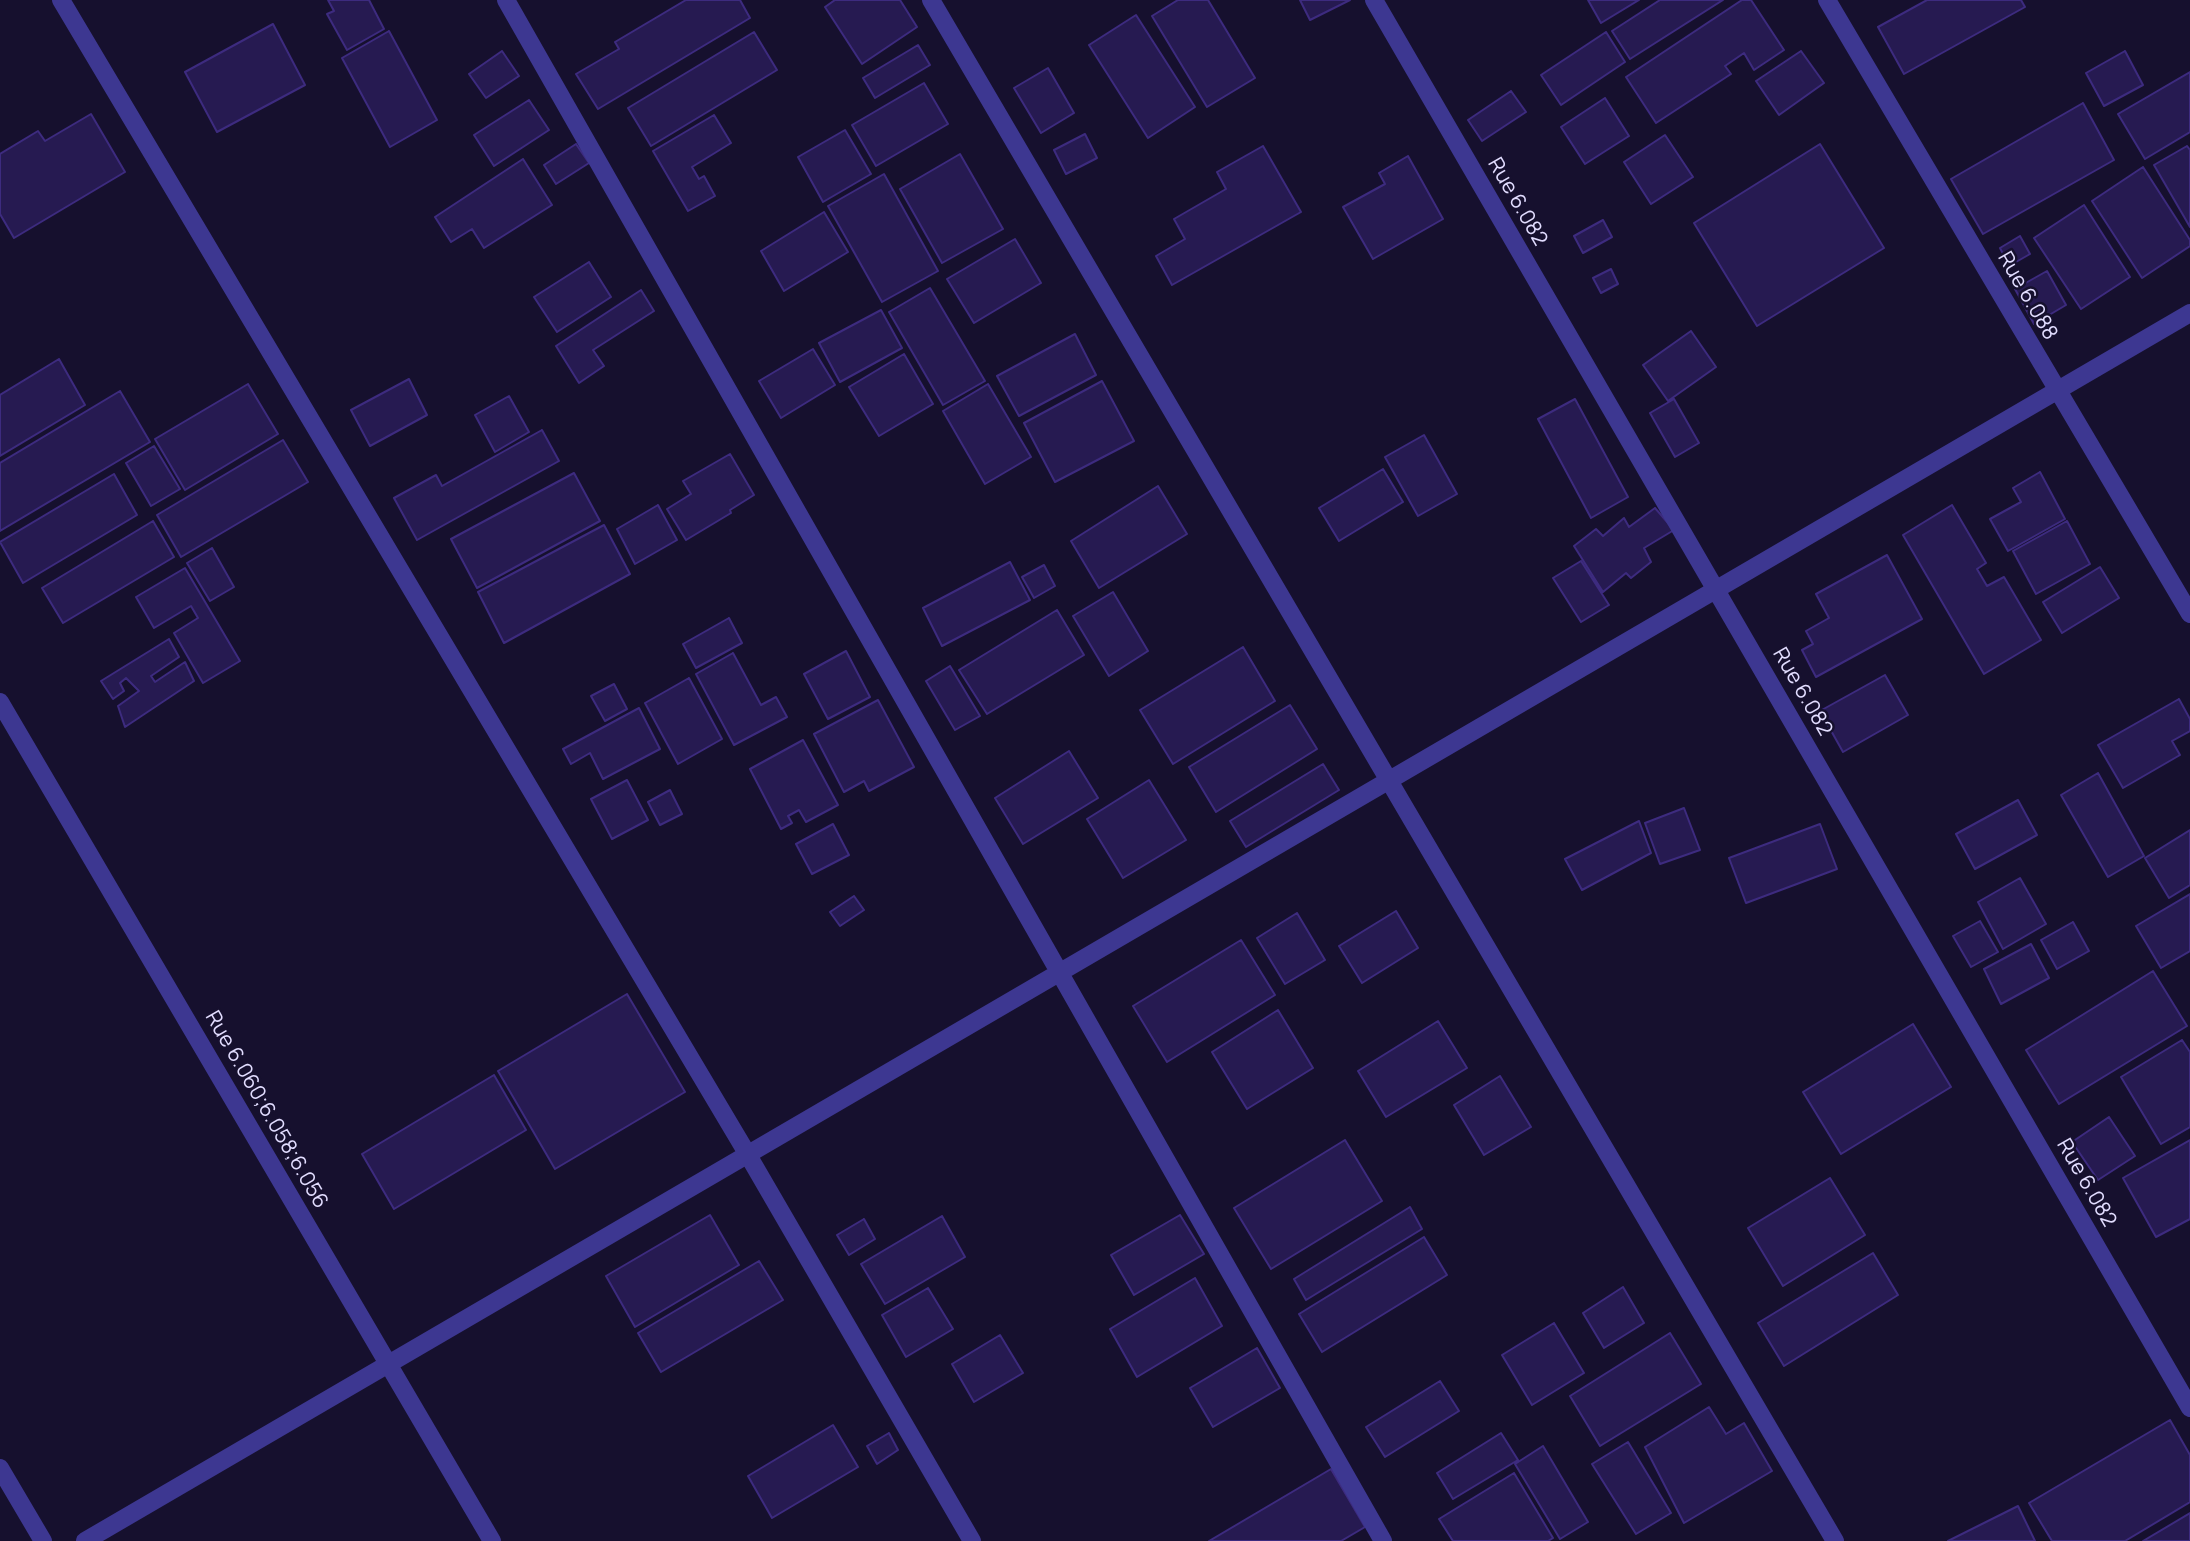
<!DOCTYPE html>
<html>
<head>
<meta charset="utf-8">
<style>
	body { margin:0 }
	canvas { display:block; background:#16102e }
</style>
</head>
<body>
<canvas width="2190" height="1541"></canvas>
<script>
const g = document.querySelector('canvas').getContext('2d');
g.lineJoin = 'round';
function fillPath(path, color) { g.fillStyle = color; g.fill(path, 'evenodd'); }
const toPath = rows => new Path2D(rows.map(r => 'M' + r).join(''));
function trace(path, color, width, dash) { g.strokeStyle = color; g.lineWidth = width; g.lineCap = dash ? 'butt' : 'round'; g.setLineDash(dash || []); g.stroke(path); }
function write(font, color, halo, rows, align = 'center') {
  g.font = font + ' Manrope,sans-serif'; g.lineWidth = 5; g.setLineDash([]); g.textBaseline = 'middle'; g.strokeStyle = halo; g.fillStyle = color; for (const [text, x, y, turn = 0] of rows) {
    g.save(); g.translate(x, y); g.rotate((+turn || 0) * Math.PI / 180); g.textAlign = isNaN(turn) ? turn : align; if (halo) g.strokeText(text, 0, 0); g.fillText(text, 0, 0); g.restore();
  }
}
const building = toPath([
	[328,0,369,0,384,29,347,50,327,14,334,11,328,0],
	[686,0,740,0,750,18,598,109,576,74,619,49,615,42,686,0],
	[835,0,900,0,917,27,862,64,825,7,835,0],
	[1178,0,1208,0,1255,78,1207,107,1152,16,1178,0],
	[1300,0,1350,0,1310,20,1300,0],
	[1588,0,1639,0,1601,23,1588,0],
	[1660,0,1723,0,1630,59,1612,31,1660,0],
	[1742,0,1751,0,1784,50,1754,70,1744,53,1725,66,1731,74,1656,123,1626,77,1742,0],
	[1927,0,2021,0,2025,7,1904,74,1878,27,1927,0],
	[1136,15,1195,107,1148,138,1089,45,1136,15],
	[273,24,305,85,217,132,185,72,273,24],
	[389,31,437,120,390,147,342,58,389,31],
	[754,32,777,70,651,146,628,108,754,32],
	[1606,32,1625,62,1561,105,1541,75,1606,32],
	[918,45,930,65,875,98,863,78,918,45],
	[502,51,519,76,486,98,469,74,502,51],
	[1801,51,1824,83,1779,115,1756,81,1801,51],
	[2125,51,2143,85,2104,106,2086,73,2125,51],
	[1048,68,1074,113,1041,133,1014,88,1048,68],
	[2190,72,2190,132,2145,159,2118,114,2190,72],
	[924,83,948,124,876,166,852,125,924,83],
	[1511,91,1526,112,1482,141,1468,120,1511,91],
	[1605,98,1629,136,1585,164,1561,127,1605,98],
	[529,100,549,130,494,166,474,135,529,100],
	[2083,103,2114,160,1983,234,1951,179,2083,103],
	[91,114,125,172,14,238,0,214,0,154,38,131,45,141,91,114],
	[714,115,731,143,692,167,699,179,704,176,715,196,688,211,653,151,714,115],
	[845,130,871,174,823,202,798,157,845,130],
	[1085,134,1097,158,1066,174,1054,150,1085,134],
	[1665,135,1693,177,1651,204,1624,162,1665,135],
	[576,144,589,163,556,184,544,165,576,144],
	[1820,144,1884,248,1757,326,1694,223,1820,144],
	[1263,146,1301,212,1172,285,1156,256,1185,239,1174,219,1226,189,1217,172,1263,146],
	[2187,146,2190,150,2190,227,2154,165,2187,146],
	[960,154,1003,229,942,263,900,189,960,154],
	[1408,156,1443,219,1373,259,1343,207,1385,184,1379,173,1408,156],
	[523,159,552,205,484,248,472,229,451,242,435,217,523,159],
	[2143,167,2190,240,2190,246,2142,278,2092,201,2143,167],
	[884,174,938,271,882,302,828,206,884,174],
	[2084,205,2130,277,2081,309,2034,238,2084,205],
	[824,212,848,252,784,291,761,251,824,212],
	[1603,220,1612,237,1583,253,1574,236,1603,220],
	[2020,236,2030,254,2009,266,2000,248,2020,236],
	[1015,239,1041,283,974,323,947,279,1015,239],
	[589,262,611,297,557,332,534,297,589,262],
	[1611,269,1618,284,1601,293,1593,278,1611,269],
	[2047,271,2066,305,2034,324,2015,289,2047,271],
	[930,288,985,381,943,405,889,312,930,288],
	[641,290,654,311,593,350,604,366,579,383,556,346,641,290],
	[881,310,902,348,840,382,819,343,881,310],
	[1691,331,1716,367,1668,401,1643,365,1691,331],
	[1075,334,1096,375,1019,416,997,376,1075,334],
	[813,349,835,385,781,418,759,381,813,349],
	[904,354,933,404,879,436,849,387,904,354],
	[59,359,85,405,0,456,0,395,59,359],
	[409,379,427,415,370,446,351,410,409,379],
	[1102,381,1134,441,1055,482,1024,423,1102,381],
	[248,384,278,434,185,490,155,439,248,384],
	[988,384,1031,457,985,484,943,411,988,384],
	[120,391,150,442,0,531,0,463,120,391],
	[509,396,529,432,495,452,475,415,509,396],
	[1575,399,1628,497,1591,518,1538,419,1575,399],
	[1674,399,1699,443,1675,457,1650,413,1674,399],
	[542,430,559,461,417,540,394,498,436,475,442,486,542,430],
	[1424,435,1457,494,1418,516,1385,457,1424,435],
	[283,440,308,482,181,557,157,515,283,440],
	[154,446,180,489,151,506,126,463,154,446],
	[730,454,754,495,730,510,731,513,686,540,667,509,691,494,683,481,730,454],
	[1383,469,1403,502,1339,541,1319,508,1383,469],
	[2040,472,2065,519,2008,551,1990,519,2021,502,2013,488,2040,472],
	[574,473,600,521,477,588,451,539,574,473],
	[114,474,137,515,23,583,0,542,114,474],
	[1158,486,1187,534,1099,588,1071,541,1158,486],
	[658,505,677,540,635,564,617,529,658,505],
	[1952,505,1986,563,1977,569,1987,586,2004,577,2041,640,1984,674,1903,535,1952,505],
	[1655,508,1674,530,1644,548,1651,562,1631,578,1626,573,1603,592,1574,546,1596,529,1603,536,1624,518,1629,527,1655,508],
	[153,521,174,557,63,623,42,588,153,521],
	[2067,521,2090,564,2036,594,2013,551,2067,521],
	[604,525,630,574,504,643,478,592,604,525],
	[212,548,234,587,210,601,187,563,212,548],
	[1887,555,1922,619,1816,677,1802,650,1813,644,1806,631,1829,618,1816,594,1887,555],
	[1581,561,1609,605,1581,622,1553,578,1581,561],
	[1010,562,1030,600,942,646,923,608,1010,562],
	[1044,565,1055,586,1034,598,1022,577,1044,565],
	[2100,567,2119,598,2062,633,2043,602,2100,567],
	[185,568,240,661,203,683,174,633,198,618,191,606,154,628,136,597,185,568],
	[1113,592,1148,651,1109,676,1073,616,1113,592],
	[1057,610,1084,655,987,714,959,670,1057,610],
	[729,618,742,643,696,668,683,644,729,618],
	[169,639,179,657,151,676,155,682,185,662,194,681,125,727,118,706,139,691,126,678,120,683,124,691,113,699,101,681,169,639],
	[1243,647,1275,701,1173,764,1140,710,1243,647],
	[846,651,870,697,828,719,804,674,846,651],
	[733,653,761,705,776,697,787,717,734,745,696,674,733,653],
	[950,666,980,716,955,730,926,681,950,666],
	[1885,675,1908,715,1843,752,1820,711,1885,675],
	[689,678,722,739,678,764,645,703,689,678],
	[614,684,627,709,605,721,591,696,614,684],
	[2179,699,2190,719,2190,731,2172,741,2180,755,2123,788,2098,745,2179,699],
	[878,700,914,767,869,791,864,781,844,792,814,734,878,700],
	[1290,705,1317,749,1216,812,1189,767,1290,705],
	[639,708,660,749,603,779,590,753,571,764,563,749,639,708],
	[803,740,838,805,806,822,799,810,788,816,792,823,781,829,750,769,803,740],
	[1069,751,1098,798,1023,844,995,798,1069,751],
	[1323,764,1339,790,1246,847,1230,821,1323,764],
	[2098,773,2144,856,2108,877,2061,795,2098,773],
	[627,780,648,820,612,839,591,799,627,780],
	[1149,780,1186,840,1123,878,1087,819,1149,780],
	[670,790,682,814,660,825,648,802,670,790],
	[2018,800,2037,835,1975,869,1956,834,2018,800],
	[1684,808,1700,850,1660,864,1645,823,1684,808],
	[1639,821,1651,853,1582,890,1565,859,1639,821],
	[833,824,849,855,812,874,796,844,833,824],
	[1820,824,1837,869,1746,903,1729,858,1820,824],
	[2190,830,2190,885,2169,898,2145,858,2190,830],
	[2020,878,2046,924,2003,949,1978,902,2020,878],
	[2190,894,2190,951,2161,968,2136,926,2190,894],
	[854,896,864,910,840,926,830,912,854,896],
	[1396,911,1418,948,1362,983,1339,946,1396,911],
	[1297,913,1325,960,1285,984,1257,938,1297,913],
	[1980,921,1998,952,1971,967,1953,936,1980,921],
	[2073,922,2089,951,2057,969,2041,940,2073,922],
	[1241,940,1275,995,1167,1062,1133,1006,1241,940],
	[2031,944,2049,978,2001,1004,1984,969,2031,944],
	[2153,971,2187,1026,2059,1104,2026,1050,2153,971],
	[627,994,685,1092,555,1169,498,1071,627,994],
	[1278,1010,1313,1068,1247,1109,1212,1052,1278,1010],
	[1438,1021,1467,1068,1386,1117,1358,1071,1438,1021],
	[1913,1024,1951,1087,1841,1154,1803,1092,1913,1024],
	[2182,1040,2190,1052,2190,1127,2161,1144,2121,1077,2182,1040],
	[494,1075,526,1130,394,1209,362,1154,494,1075],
	[1500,1076,1531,1127,1484,1155,1454,1105,1500,1076],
	[2109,1117,2135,1156,2098,1180,2072,1142,2109,1117],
	[1345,1140,1382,1201,1271,1269,1234,1208,1345,1140],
	[2190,1140,2190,1219,2156,1237,2123,1178,2190,1140],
	[1830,1178,1865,1235,1783,1286,1748,1228,1830,1178],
	[1410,1207,1422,1229,1306,1300,1294,1279,1410,1207],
	[710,1215,739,1265,635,1327,606,1276,710,1215],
	[1180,1215,1204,1254,1134,1295,1111,1255,1180,1215],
	[942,1216,965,1257,885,1304,861,1264,942,1216],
	[864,1219,875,1239,849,1255,837,1235,864,1219],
	[1424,1237,1447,1275,1322,1352,1299,1314,1424,1237],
	[1873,1253,1898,1295,1784,1366,1758,1323,1873,1253],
	[759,1261,783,1300,661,1372,638,1333,759,1261],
	[1195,1278,1222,1326,1137,1377,1110,1329,1195,1278],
	[1623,1287,1644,1323,1604,1348,1583,1313,1623,1287],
	[928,1288,953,1329,906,1357,882,1315,928,1288],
	[1554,1323,1584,1373,1532,1405,1502,1355,1554,1323],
	[1670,1333,1701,1384,1600,1446,1570,1396,1670,1333],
	[1000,1335,1023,1373,974,1402,952,1364,1000,1335],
	[1257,1348,1280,1388,1213,1427,1190,1388,1257,1348],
	[1440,1381,1459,1411,1385,1457,1366,1427,1440,1381],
	[1709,1407,1726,1434,1744,1423,1772,1471,1684,1523,1645,1447,1709,1407],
	[2170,1420,2190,1455,2190,1502,2125,1541,2052,1541,2029,1503,2170,1420],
	[833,1425,858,1467,772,1518,748,1476,833,1425],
	[889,1433,898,1450,877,1464,867,1446,889,1433],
	[1501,1433,1518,1460,1453,1499,1437,1473,1501,1433],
	[1628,1442,1671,1513,1636,1534,1592,1464,1628,1442],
	[1543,1446,1588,1522,1560,1539,1515,1464,1543,1446],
	[1331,1469,1365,1527,1341,1541,1209,1541,1331,1469],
	[1514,1473,1553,1538,1548,1541,1453,1541,1439,1519,1514,1473],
	[2018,1506,2035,1541,1948,1541,2018,1506],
	[2190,1513,2190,1541,2143,1541,2190,1513]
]);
fillPath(building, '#261a51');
trace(building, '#3d2b7f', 2);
trace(toPath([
	[61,0,748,1155,972,1541],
	[506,0,1383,1541],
	[931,0,1835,1541],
	[1374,0,2190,1408],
	[1827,0,2190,614],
	[0,702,492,1541],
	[0,1468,43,1541],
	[85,1541,2190,313]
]), '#3d3791', 18);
write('21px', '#e2ddff', '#16102e', [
	["Rue 6.082",1517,202,60],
	["Rue 6.088",2027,296,60],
	["Rue 6.082",1802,692,60],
	["Rue 6.060;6.058;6.056",266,1110,60],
	["Rue 6.082",2086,1183,60]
]);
</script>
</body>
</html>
